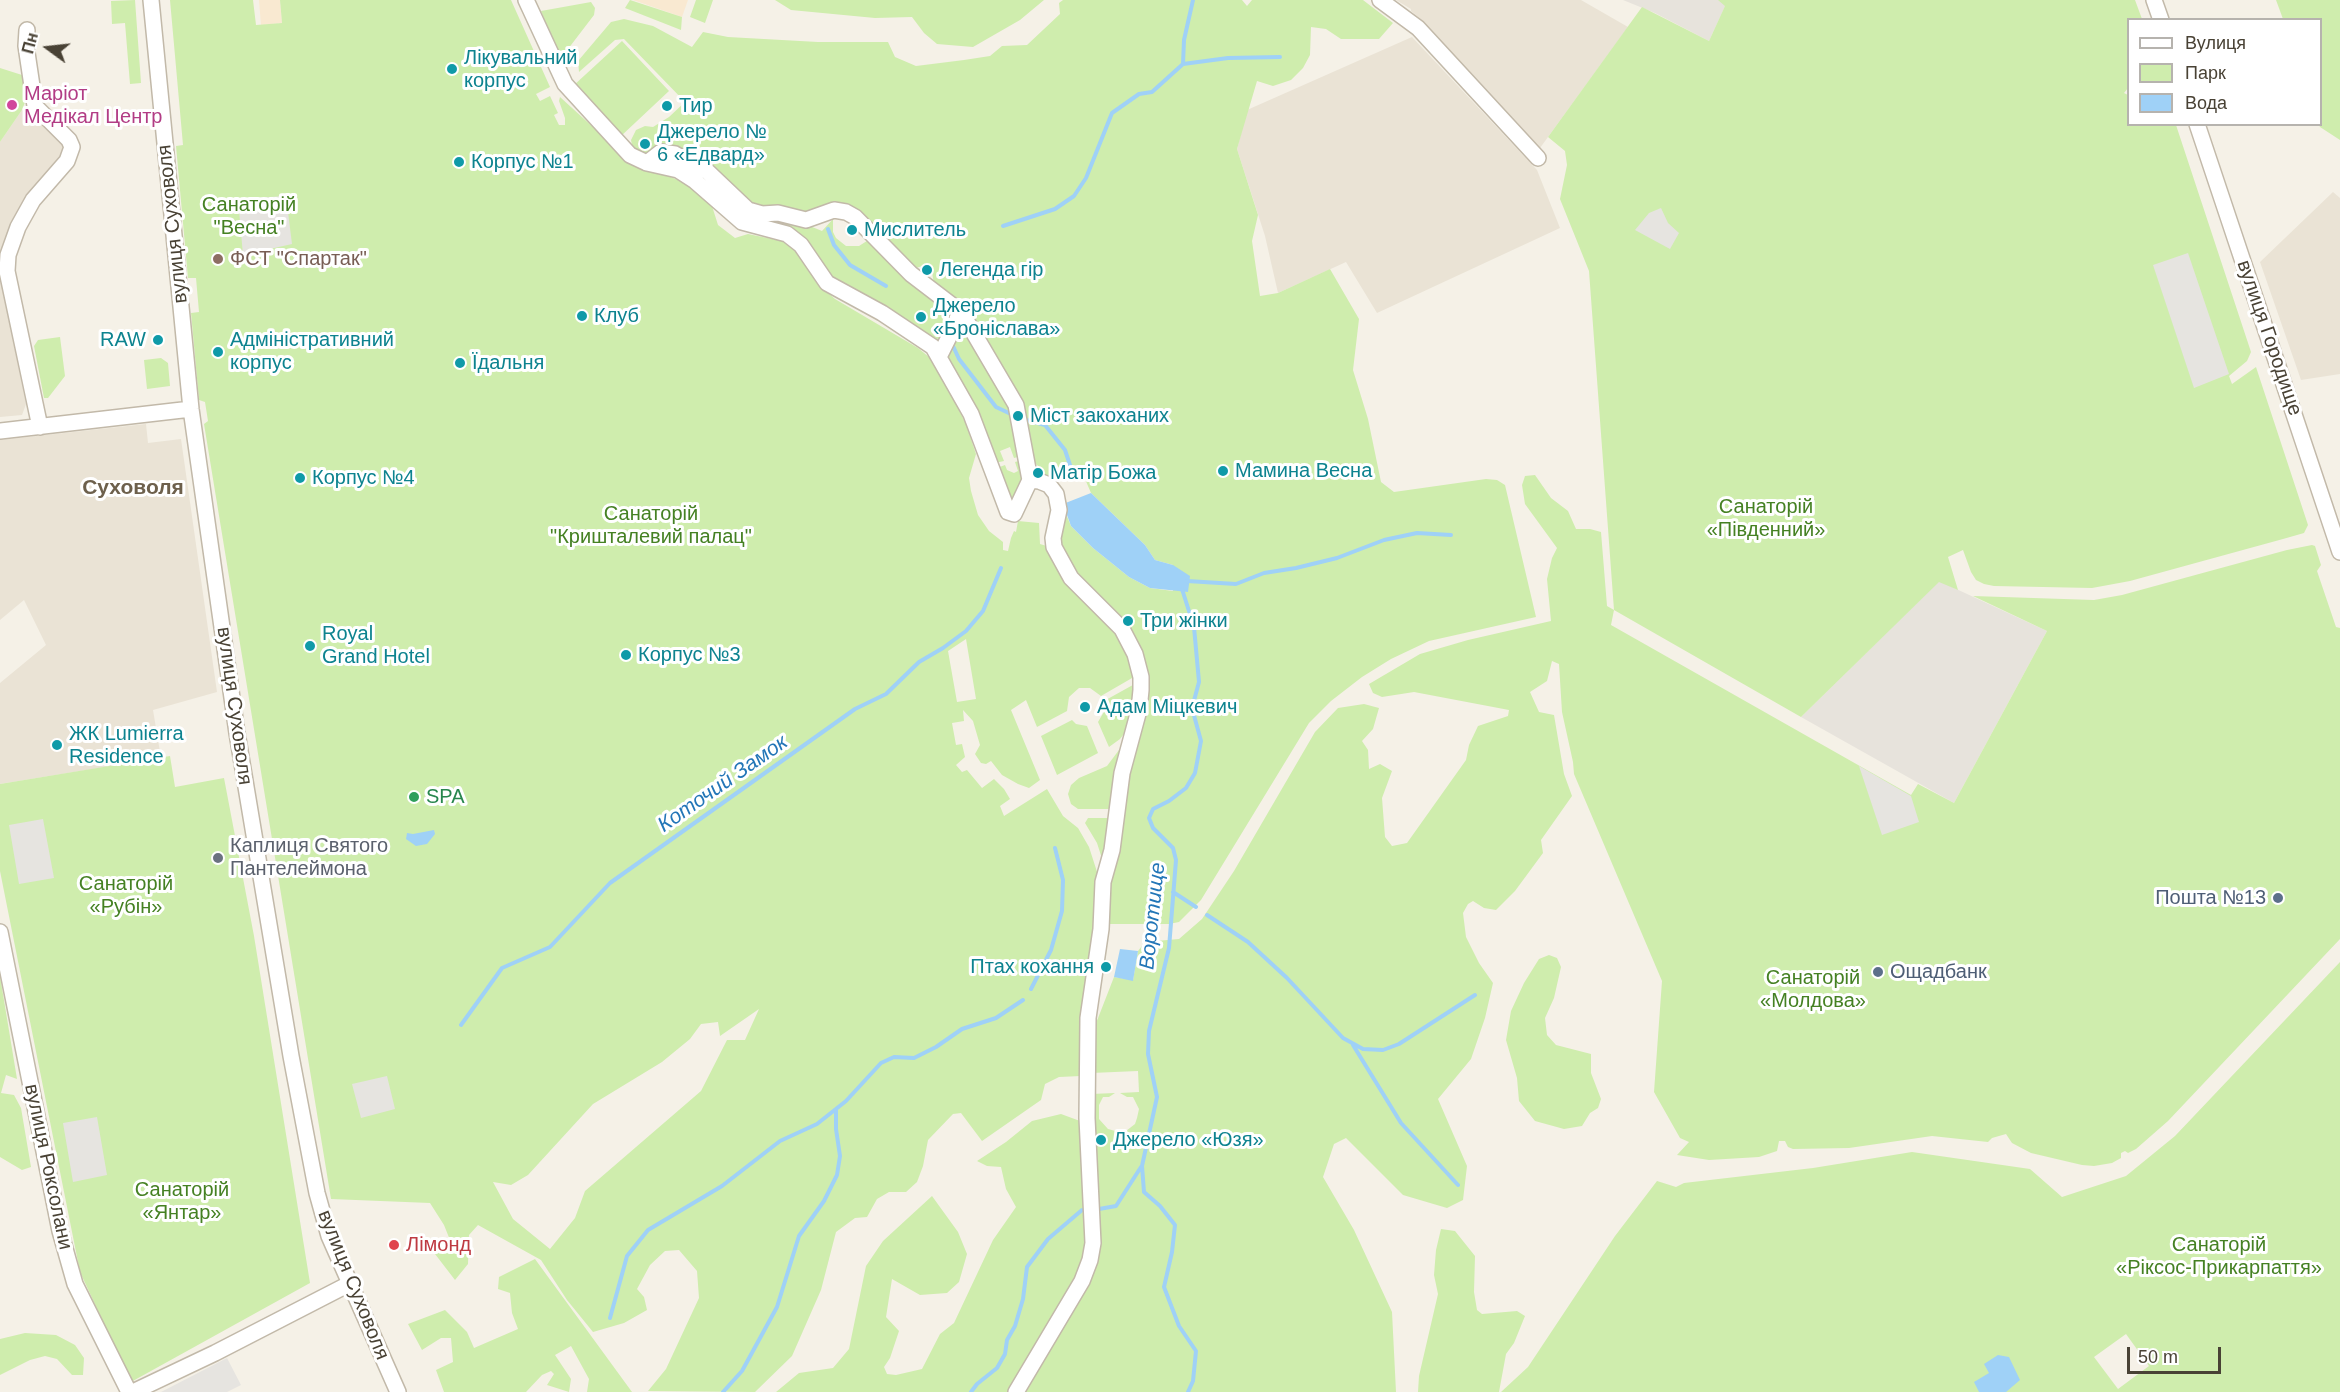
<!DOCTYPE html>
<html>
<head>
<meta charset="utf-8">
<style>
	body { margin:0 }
	#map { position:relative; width:2340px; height:1392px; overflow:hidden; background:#f5f1e7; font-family:Helvetica,sans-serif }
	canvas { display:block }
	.legend { position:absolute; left:2127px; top:18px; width:195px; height:108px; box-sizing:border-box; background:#fff; border:2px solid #b6b3ae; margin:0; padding:8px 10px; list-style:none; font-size:18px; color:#494235 }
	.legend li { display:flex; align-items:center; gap:12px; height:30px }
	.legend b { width:30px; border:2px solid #b6b3ae }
	.north { position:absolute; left:18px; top:18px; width:60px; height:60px; -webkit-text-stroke:4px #fff; paint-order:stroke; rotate:285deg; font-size:16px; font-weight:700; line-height:24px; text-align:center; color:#494235 }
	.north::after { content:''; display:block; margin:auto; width:21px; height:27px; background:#494235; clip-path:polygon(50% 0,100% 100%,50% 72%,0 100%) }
	.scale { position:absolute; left:2127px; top:1347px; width:94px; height:27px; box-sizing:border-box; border:3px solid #494235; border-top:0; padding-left:8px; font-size:18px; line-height:21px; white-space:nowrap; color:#494235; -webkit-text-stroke:4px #fff; paint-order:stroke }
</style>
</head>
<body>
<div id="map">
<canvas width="2340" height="1392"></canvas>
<ul class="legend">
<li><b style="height:8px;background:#fff"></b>Вулиця</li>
<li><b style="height:16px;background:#cfedad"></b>Парк</li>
<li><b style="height:16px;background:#9fd1f7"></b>Вода</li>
</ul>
<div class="north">Пн</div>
<div class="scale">50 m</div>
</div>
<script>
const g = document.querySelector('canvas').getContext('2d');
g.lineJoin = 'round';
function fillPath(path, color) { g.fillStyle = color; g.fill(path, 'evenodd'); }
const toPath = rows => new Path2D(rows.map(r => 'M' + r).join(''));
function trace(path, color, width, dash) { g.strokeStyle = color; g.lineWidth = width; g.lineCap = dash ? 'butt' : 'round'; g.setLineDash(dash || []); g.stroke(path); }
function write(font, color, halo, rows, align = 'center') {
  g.font = font + ' Helvetica,sans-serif'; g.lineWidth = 6; g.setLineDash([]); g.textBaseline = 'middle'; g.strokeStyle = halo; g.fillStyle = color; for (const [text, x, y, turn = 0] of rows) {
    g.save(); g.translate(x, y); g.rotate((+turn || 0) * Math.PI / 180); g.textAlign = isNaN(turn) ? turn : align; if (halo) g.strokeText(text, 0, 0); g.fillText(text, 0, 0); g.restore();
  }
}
fillPath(toPath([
	[1396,0,1581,0,1628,27,1540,148,1422,20,1411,11,1411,9],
	[1412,37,1537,170,1560,228,1377,313,1346,262,1278,293,1265,236,1237,149,1247,110],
	[22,110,48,128,69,147,26,197,11,222,0,260,0,142],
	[2333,192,2340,198,2340,374,2301,380,2260,262],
	[0,278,26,404,22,415,0,417],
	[146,424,148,443,181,439,217,692,153,710,161,758,0,784,0,683,46,645,24,600,0,620,0,440]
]), '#eae3d5');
fillPath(toPath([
	[259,0,280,0,282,23,261,25],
	[633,0,688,0,682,17]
]), '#f9e9d1');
fillPath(toPath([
	[1623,0,1728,0,1709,41,1655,13],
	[1939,581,2047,631,1954,803,1801,717]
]), '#e7e3dc');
fillPath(toPath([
	[135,0,141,83,130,84,125,23,112,24,111,1],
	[170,0,253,0,256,25,282,23,280,0,511,0,550,87,536,94,540,101,550,96,558,113,554,115,559,125,565,125,565,118,559,101,560,97,628,159,685,183,712,206,718,225,735,238,748,234,782,241,797,251,816,282,835,299,918,348,929,357,936,365,966,424,976,454,969,478,971,491,978,515,989,531,1003,542,1003,550,1008,551,1011,538,1014,531,1016,532,1018,521,1039,523,1040,544,1053,548,1121,630,1139,674,1101,696,1090,688,1079,688,1069,697,1067,711,1037,727,1026,700,1011,710,1040,780,1029,788,1018,784,1002,775,991,761,986,764,981,763,975,754,980,745,973,721,963,710,964,721,952,723,956,745,962,744,965,757,956,765,962,772,967,770,982,788,994,779,1004,789,1010,799,1000,806,1004,816,1047,789,1063,816,1078,828,1089,847,1099,878,1081,1076,1059,1077,1045,1084,1041,1100,982,1141,961,1113,953,1114,928,1140,923,1166,917,1182,906,1192,889,1192,877,1199,867,1217,855,1218,836,1232,821,1290,792,1356,755,1392,648,1391,666,1369,699,1298,697,1271,679,1250,665,1251,650,1265,637,1289,644,1297,647,1310,624,1323,593,1332,567,1300,541,1260,478,1225,469,1235,468,1264,455,1280,435,1254,438,1242,450,1240,444,1225,430,1203,331,1199,204,424,208,421,205,402,199,400,191,313,199,312,196,278,188,278,176,146,183,145],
	[966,639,976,699,957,702,948,651],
	[759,1009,745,1040,727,1040,701,1091,585,1191,575,1218,550,1249,513,1219,493,1182,511,1185,528,1175,593,1104,662,1062,690,1039,701,1024,718,1022,720,1036],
	[630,0,682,17,681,30,625,8],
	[696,0,713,0,705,23,690,17],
	[775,0,1044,0,1020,20,973,47,937,44,924,33,912,17,875,18,791,10],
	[1063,0,1242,0,1247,6,1252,0,1363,0,1393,23,1379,39,1341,39,1326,29,1311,27,1310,55,1303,68,1291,80,1273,86,1257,81,1237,149,1258,215,1252,241,1260,296,1278,293,1330,269,1359,319,1353,370,1368,419,1381,482,1394,492,1486,479,1497,480,1505,485,1536,617,1429,641,1391,659,1362,677,1331,701,1309,723,1201,900,1179,922,1169,924,1105,924,1106,883,1133,738,1136,653,1072,576,1055,546,1066,514,1071,526,1093,548,1129,577,1150,588,1173,591,1173,565,1155,560,1145,545,1091,493,1079,465,1045,479,1042,469,1032,461,1019,401,934,284,932,272,922,266,911,270,858,215,806,215,754,208,710,169,650,158,633,150,631,140,636,130,645,126,653,127,669,117,685,102,624,39,615,40,579,72,578,61,611,22,624,19,653,26,692,47,703,32,728,37,818,42,888,42,895,57,916,66,964,60,990,56,1002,46,1027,45,1060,14,1059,3],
	[1718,0,2135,0,2142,19,2128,20,2128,88,2124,93,2128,95,2128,124,2176,125,2251,352,2247,361,2229,376,2232,384,2256,367,2308,525,2304,533,2283,539,2130,581,2092,588,1994,586,1984,584,1976,580,1971,572,1963,550,1948,557,1958,590,1939,582,1801,717,1614,610,1611,625,1911,795,1918,784,1954,803,2047,631,1973,596,2094,600,2122,595,2287,550,2312,545,2315,546,2321,565,2317,571,2336,627,2340,628,2340,939,2168,1121,2136,1149,2128,1153,2125,1151,2121,1153,2121,1158,2112,1163,2094,1166,2082,1165,2031,1153,2012,1143,2006,1134,1992,1138,1988,1142,1932,1136,1849,1148,1793,1149,1788,1147,1785,1141,1779,1141,1777,1151,1759,1157,1709,1160,1677,1155,1689,1142,1680,1138,1654,1092,1662,981,1574,774,1573,762,1562,712,1559,664,1552,661,1547,681,1530,692,1539,712,1554,715,1564,774,1572,796,1541,840,1543,853,1515,891,1496,910,1484,908,1473,901,1468,904,1463,913,1466,937,1479,963,1493,983,1485,1018,1471,1059,1438,1099,1467,1166,1463,1200,1447,1208,1403,1195,1346,1138,1334,1144,1323,1177,1354,1230,1392,1312,1396,1392,1023,1392,1088,1286,1091,1094,1115,1093,1109,1097,1103,1097,1099,1105,1099,1119,1108,1129,1119,1132,1126,1131,1135,1124,1137,1118,1139,1109,1133,1097,1127,1097,1120,1093,1139,1092,1138,1071,1091,1073,1093,1031,1114,977,1133,980,1138,951,1145,942,1179,939,1202,919,1234,871,1315,732,1338,708,1364,704,1379,708,1373,729,1362,741,1368,750,1369,769,1380,764,1392,771,1382,798,1385,837,1392,846,1407,843,1466,760,1469,745,1478,726,1508,716,1509,710,1414,692,1382,697,1373,693,1369,684,1420,654,1468,640,1551,621,1547,579,1552,558,1557,548,1525,504,1522,485,1525,476,1535,475,1551,498,1568,511,1576,529,1590,529,1601,532,1607,606,1614,610,1589,271,1560,199,1567,165,1565,151,1548,137,1642,7,1709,41,1725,6],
	[2276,0,2340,0,2340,140,2320,127,2319,125,2320,20,2283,19],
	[591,2,595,8,594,15,568,49,564,52,557,51,541,11],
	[622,41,669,91,620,137,573,86],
	[0,68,22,75,27,97,22,110,0,142],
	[728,198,805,224,822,231,833,219,833,232,836,238,846,246,859,246,870,239,953,311,939,342,831,282,780,230],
	[962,324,1009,406,1018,457,1014,458,1010,447,1000,451,1004,461,995,463,986,439,947,354],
	[60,337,65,376,48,398,44,398,34,346,38,340],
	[161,358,168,363,170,386,147,389,144,360],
	[1019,461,1023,479,1012,506,997,468,1005,465,1007,470,1014,473,1018,471,1015,462],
	[1140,681,1129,727,1120,739,1109,747,1098,722,1105,710,1104,701],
	[1072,720,1076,724,1087,726,1098,753,1057,775,1041,736],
	[1128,738,1113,809,1078,809,1071,804,1068,794,1071,785,1079,778,1107,766],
	[170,756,175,787,224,778,254,936,310,1283,131,1382,80,1272,0,871,0,784],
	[1088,818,1114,818,1104,865,1097,843,1085,823],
	[1549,955,1557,958,1561,967,1554,998,1545,1018,1547,1035,1556,1045,1591,1054,1591,1073,1601,1099,1598,1108,1590,1113,1582,1126,1564,1129,1535,1121,1519,1101,1517,1078,1506,1040,1511,1011,1524,983,1539,959],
	[2340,962,2340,1392,1501,1392,1528,1367,1615,1236,1657,1181,1676,1187,1684,1183,1813,1168,1912,1152,2030,1169,2062,1197,2126,1176,2175,1136],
	[2126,1334,2149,1366,2118,1389,2094,1357],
	[0,976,17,1079,6,1075,1,1093,14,1095,21,1108,31,1167,22,1170,0,1157],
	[1061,1114,1080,1121,1081,1166,1086,1218,1085,1258,1074,1285,1011,1392,776,1392,799,1373,833,1368,849,1349,866,1266,883,1241,932,1196,958,1232,967,1254,959,1282,947,1293,920,1295,892,1279,886,1317,899,1331,890,1358,884,1367,887,1374,896,1375,922,1369,940,1334,954,1323,993,1240,1016,1207,1006,1189,1001,1167,987,1166,977,1161,1006,1142,1032,1121],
	[1441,1229,1455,1231,1475,1256,1474,1292,1477,1310,1482,1314,1517,1311,1525,1316,1514,1343,1506,1354,1499,1392,1418,1392,1419,1376,1438,1294,1434,1275,1436,1250],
	[535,1259,632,1392,587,1392,589,1379,571,1346,555,1355,571,1379,569,1392,547,1385,554,1374,551,1371,542,1375,526,1392,444,1392,436,1370,453,1362,451,1338,441,1338,422,1350,408,1324,445,1310,467,1332,474,1348,518,1329,512,1313,510,1293,498,1289,499,1277],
	[25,1333,56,1335,75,1345,84,1358,83,1375,72,1375,57,1359,45,1356,30,1360,0,1375,0,1339]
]), '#cfedad');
fillPath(toPath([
	[286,196,292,244,243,255,238,199],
	[1661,208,1668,223,1679,233,1670,249,1635,230,1649,213],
	[2188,253,2229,374,2194,388,2153,265],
	[1859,766,1911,796,1919,822,1882,835],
	[43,819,54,878,19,884,9,825],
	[387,1076,395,1109,361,1118,352,1084],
	[97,1117,107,1175,73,1182,63,1123],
	[227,1358,241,1385,227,1392,161,1392]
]), '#e6e4e0');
fillPath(toPath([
	[1091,493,1145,545,1155,560,1173,565,1190,576,1188,592,1150,588,1129,577,1093,548,1071,526,1063,504],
	[434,830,435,834,427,844,416,846,406,839,407,833,413,834],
	[1120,949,1138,951,1133,981,1114,977],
	[1998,1355,2009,1357,2020,1380,2006,1392,1979,1392,1974,1382,1989,1373,1984,1364]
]), '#9fd1f7');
trace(toPath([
	[1183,64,1228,58,1280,57],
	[1003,226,1055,209,1074,196,1086,178,1112,113,1139,94,1152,92,1183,64,1184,40,1193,0],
	[828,229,834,245,850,265,886,286],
	[953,346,959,359,996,407,1013,415],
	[1023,419,1045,425,1065,450,1071,468],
	[1187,581,1236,584,1264,573,1296,568,1337,558,1384,540,1417,533,1451,535],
	[1182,589,1194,627,1199,682,1192,708,1201,741,1195,773,1186,788,1169,801,1153,809,1149,818,1153,828,1173,848,1176,860,1169,948,1149,1031,1148,1054,1157,1097,1142,1166,1144,1192,1160,1206,1175,1225,1172,1252,1164,1287,1179,1326,1196,1351,1193,1381,1188,1392],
	[1173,892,1196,907],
	[1207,915,1248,942,1287,978,1343,1038,1363,1049,1383,1050,1399,1044,1475,995],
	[1031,989,1051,950,1062,911,1063,880,1055,848],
	[461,1025,502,968,550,947,610,883,855,709,886,694,919,662,943,648,966,631,983,611,1001,568],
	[1353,1045,1401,1123,1458,1185],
	[1099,1209,1116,1206,1141,1167],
	[610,1318,627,1256,648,1230,722,1186,780,1141,817,1124,846,1101,881,1063,894,1057,914,1058,936,1047,962,1029,996,1018,1023,1000],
	[723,1392,742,1371,777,1307,799,1236,824,1201,837,1175,840,1156,836,1129,836,1109],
	[971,1392,977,1384,997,1368,1005,1354,1007,1340,1015,1326,1023,1299,1027,1267,1048,1239,1082,1210]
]), '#9fd1f7', 4);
const minor = toPath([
	[151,0,191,409,237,733,291,1056,317,1193,329,1236,398,1392],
	[526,0,565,84,630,155,647,163,678,170,695,181,742,222,787,234,801,245,827,283,882,313,933,347,971,414,1008,512,1014,514,1030,480,1016,405,962,313,911,274,855,217,846,212,834,210,806,220,778,213,762,214,748,210,708,172,675,154,661,152,647,163],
	[1380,0,1418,28,1538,158],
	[2154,0,2161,20],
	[27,30,26,46,35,106,69,140,72,147,67,161,33,200,18,227,8,255,7,271,40,427],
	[2197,124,2340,552],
	[940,355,955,325,960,310],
	[0,431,191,409],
	[0,932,60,1231,75,1284,129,1392],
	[133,1392,215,1353,349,1284],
	[1016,1392,1082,1281,1090,1260,1093,1243,1087,1118,1088,1018,1101,929,1103,882,1112,850,1122,773,1139,710,1141,690,1141,677,1135,654,1122,629,1071,578,1054,547,1053,538,1059,510,1056,494,1049,485,1039,481,1030,480]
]);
trace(minor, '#c2b9a9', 18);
trace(minor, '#fff', 15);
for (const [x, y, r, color] of [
	[452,69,6,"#0f9aa8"],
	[12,105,6,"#d1479c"],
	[667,106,6,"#0f9aa8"],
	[645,144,6,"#0f9aa8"],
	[459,162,6,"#0f9aa8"],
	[852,230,6,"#0f9aa8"],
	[218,259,6,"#8d6e63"],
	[927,270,6,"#0f9aa8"],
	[582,316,6,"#0f9aa8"],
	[921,317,6,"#0f9aa8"],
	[158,340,6,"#0f9aa8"],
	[218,352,6,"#0f9aa8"],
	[460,363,6,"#0f9aa8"],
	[1018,416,6,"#0f9aa8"],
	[1223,471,6,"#0f9aa8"],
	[1038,473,6,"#0f9aa8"],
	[300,478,6,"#0f9aa8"],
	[1128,621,6,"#0f9aa8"],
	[310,646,6,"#0f9aa8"],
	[626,655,6,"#0f9aa8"],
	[1085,707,6,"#0f9aa8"],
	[57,745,6,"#0f9aa8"],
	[414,797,6,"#2e9e5b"],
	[218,858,6,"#6b7280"],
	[2278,898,6,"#5c6f8a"],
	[1106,967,6,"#0f9aa8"],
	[1878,972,6,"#5c6f8a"],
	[1101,1140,6,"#0f9aa8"],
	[394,1245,6,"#e0444e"]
]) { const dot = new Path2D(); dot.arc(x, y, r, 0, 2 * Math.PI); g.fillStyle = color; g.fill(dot); trace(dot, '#fff', 2); }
write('20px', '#0d838f', '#fff', [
	["Лікувальний",464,58],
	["корпус",464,81],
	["Тир",679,106],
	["Джерело №",657,132],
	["6 «Едвард»",657,155],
	["Корпус №1",471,162],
	["Мислитель",864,230],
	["Легенда гір",939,270],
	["Джерело",933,306],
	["«Броніслава»",933,329],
	["Клуб",594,316],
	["RAW",146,340,"right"],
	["Адміністративний",230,340],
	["корпус",230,363],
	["Їдальня",472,363],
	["Міст закоханих",1030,416],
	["Мамина Весна",1235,471],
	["Матір Божа",1050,473],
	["Корпус №4",312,478],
	["Три жінки",1140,621],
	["Royal",322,634],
	["Grand Hotel",322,657],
	["Корпус №3",638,655],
	["Адам Міцкевич",1097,707],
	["ЖК Lumierra",69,734],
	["Residence",69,757],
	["Птах кохання",1094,967,"right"],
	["Джерело «Юзя»",1113,1140]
], 'left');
write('20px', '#b23c85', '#fff', [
	["Маріот",24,94],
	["Медікал Центр",24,117]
], 'left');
write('20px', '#458123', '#fff', [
	["Санаторій",249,205],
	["\"Весна\"",249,228],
	["Санаторій",1766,507],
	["«Південний»",1766,530],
	["Санаторій",651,514],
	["\"Кришталевий палац\"",651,537],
	["Санаторій",126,884],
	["«Рубін»",126,907],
	["Санаторій",1813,978],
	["«Молдова»",1813,1001],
	["Санаторій",182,1190],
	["«Янтар»",182,1213],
	["Санаторій",2219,1245],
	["«Ріксос-Прикарпаття»",2219,1268]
]);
write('20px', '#494235', '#fff', [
	["вулиця Суховоля",173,224,-96],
	["вулиця Городище",2269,338,71],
	["вулиця Суховоля",234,706,82],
	["вулиця Роксолани",48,1167,78],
	["вулиця Суховоля",353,1285,68]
]);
write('20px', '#785e54', '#fff', [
	["ФСТ \"Спартак\"",230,259]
], 'left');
write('20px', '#27864d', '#fff', [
	["SPA",426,797]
], 'left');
write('20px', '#5b616d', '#fff', [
	["Каплиця Святого",230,846],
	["Пантелеймона",230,869]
], 'left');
write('20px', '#4e5e75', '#fff', [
	["Пошта №13",2266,898],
	["Ощадбанк",1890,972,"left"]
], 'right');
write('20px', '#be3a42', '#fff', [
	["Лімонд",406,1245]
], 'left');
write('bold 21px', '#6d604c', '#fff', [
	["Суховоля",133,488]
]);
write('italic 21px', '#2376b7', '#fff', [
	["Коточий Замок",723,784,-35],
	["Воротище",1153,916,-84]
]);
</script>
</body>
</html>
